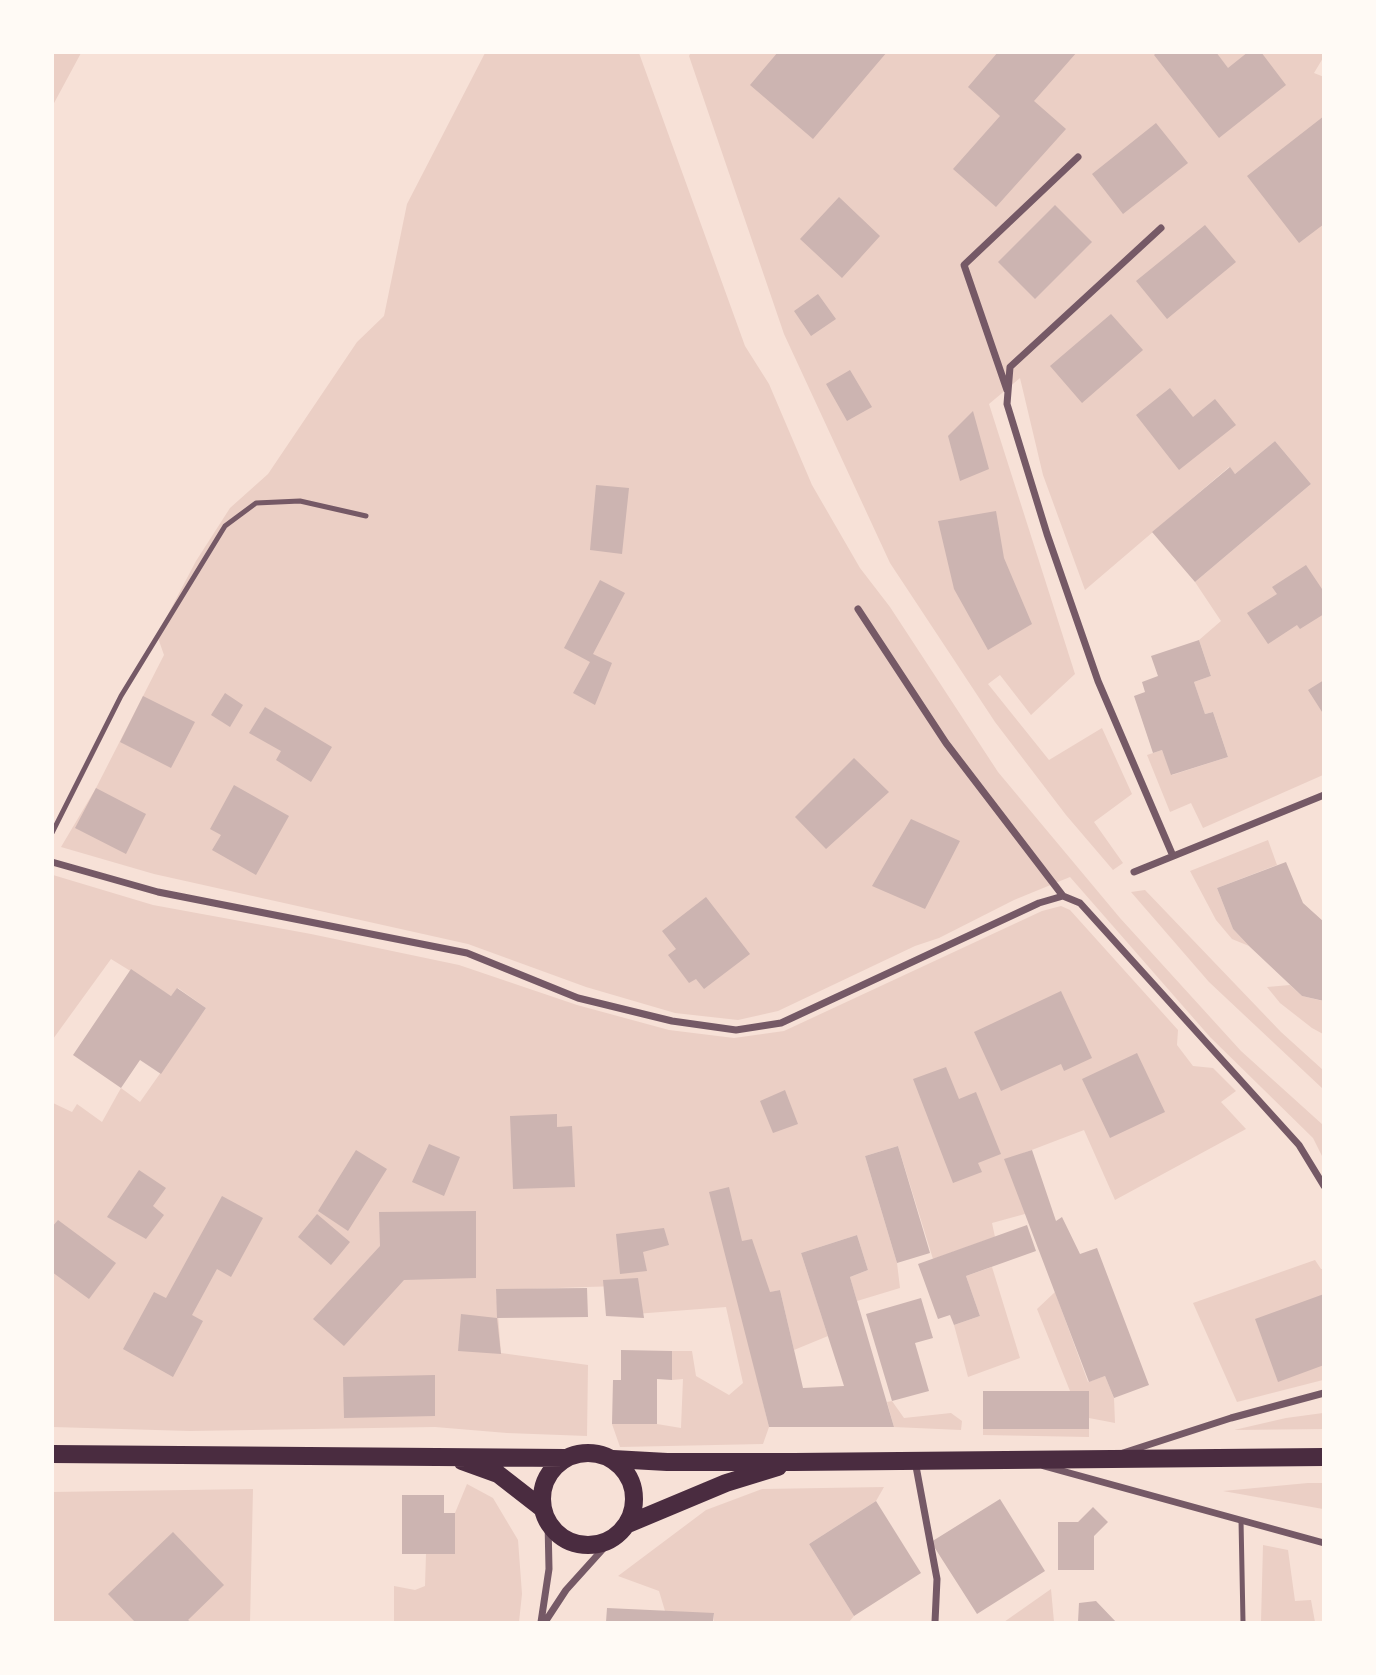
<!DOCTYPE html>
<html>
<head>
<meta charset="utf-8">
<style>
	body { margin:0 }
	#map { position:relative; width:1376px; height:1675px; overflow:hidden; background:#f7e1d7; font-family:"Space Grotesk",sans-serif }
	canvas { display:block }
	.frame { position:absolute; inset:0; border:54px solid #fffaf5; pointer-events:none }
</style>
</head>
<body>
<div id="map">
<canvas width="1376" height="1675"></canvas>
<div class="frame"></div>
</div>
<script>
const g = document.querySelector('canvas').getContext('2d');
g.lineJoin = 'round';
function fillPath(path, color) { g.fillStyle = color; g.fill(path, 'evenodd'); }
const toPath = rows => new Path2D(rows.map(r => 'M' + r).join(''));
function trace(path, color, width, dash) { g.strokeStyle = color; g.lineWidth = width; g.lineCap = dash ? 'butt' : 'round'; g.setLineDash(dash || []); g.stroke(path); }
fillPath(toPath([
	[53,52,81,53,53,105,52,53],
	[691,52,1323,53,1323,58,1314,73,1324,77,1323,775,1203,828,1191,803,1170,812,1147,755,1162,750,1172,775,1228,757,1213,712,1205,714,1194,682,1211,676,1199,640,1221,621,1195,582,1311,484,1275,441,1235,474,1229,467,1085,590,1043,475,1020,378,989,404,1075,674,1031,715,1000,675,988,684,1049,760,1102,728,1132,794,1094,822,1123,863,1113,870,1066,815,995,722,890,563,784,334,689,56],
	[485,53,639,53,745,346,769,384,812,485,860,568,890,607,998,772,1120,918,1241,1051,1323,1125,1323,1158,1313,1138,1210,1037,1070,877,1014,900,939,938,915,946,778,1011,738,1020,675,1013,586,987,468,944,154,874,61,847,96,788,164,655,157,635,196,561,230,508,268,474,357,342,384,316,407,204],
	[1268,840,1277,865,1217,888,1233,929,1249,946,1232,939,1216,920,1190,871],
	[53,875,153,905,311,934,459,965,577,1005,669,1030,734,1038,784,1031,1042,911,1061,906,1070,910,1178,1030,1177,1045,1193,1066,1213,1068,1236,1091,1221,1102,1246,1129,1115,1200,1084,1130,1016,1156,1032,1212,992,1223,995,1237,933,1259,898,1146,865,1156,897,1263,900,1288,857,1301,850,1277,868,1270,857,1235,801,1253,828,1336,794,1350,780,1290,738,1300,769,1427,763,1444,620,1447,612,1424,657,1424,681,1428,683,1379,672,1380,672,1351,692,1351,696,1376,729,1395,743,1383,726,1307,622,1315,617,1286,496,1290,501,1353,588,1365,587,1436,507,1433,435,1427,190,1431,53,1427,53,1103,72,1112,77,1104,102,1122,121,1088,140,1102,206,1008,178,988,171,996,111,959,53,1039],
	[1145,890,1281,1032,1323,1070,1323,1089,1209,982,1131,892],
	[1290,985,1302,996,1323,1001,1323,1034,1312,1028,1280,1003,1267,987],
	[1315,1260,1321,1269,1323,1269,1323,1380,1237,1402,1193,1303],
	[992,1267,1020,1358,968,1377,954,1325,980,1316,966,1276],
	[1055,1292,1088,1382,1105,1376,1114,1398,1115,1423,1089,1418,1089,1391,1070,1391,1037,1309],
	[892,1401,904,1418,951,1413,962,1421,961,1430,894,1427,887,1402],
	[1323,1413,1323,1429,1234,1430,1286,1418],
	[983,1429,1089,1429,1089,1437,983,1435],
	[1308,1483,1323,1483,1323,1509,1223,1491],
	[467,1484,493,1498,518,1540,522,1594,519,1622,394,1622,394,1586,415,1590,425,1586,426,1554,455,1554,455,1513],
	[884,1487,876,1501,809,1544,854,1616,849,1622,714,1622,714,1614,665,1611,659,1591,618,1576,706,1510,762,1489],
	[253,1489,250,1622,53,1622,52,1492],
	[1263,1545,1288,1550,1295,1601,1311,1600,1315,1622,1261,1622],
	[1051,1589,1054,1622,1004,1622]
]), '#ebcfc5');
fillPath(toPath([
	[778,52,887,52,813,139,750,85],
	[998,52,1077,52,1034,101,1066,129,996,207,953,169,1000,116,968,87],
	[1157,52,1216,52,1228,68,1248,52,1261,52,1286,85,1219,138,1154,55],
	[1324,116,1324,224,1299,243,1247,176],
	[1156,123,1188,163,1123,214,1092,174],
	[839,197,880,236,842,278,800,239],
	[1055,205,1092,242,1035,299,998,262],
	[1205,225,1236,262,1167,319,1136,281],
	[818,294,836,319,811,336,794,311],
	[1111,314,1143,350,1082,403,1050,366],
	[850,370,872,407,847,421,826,384],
	[1170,388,1193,417,1215,399,1236,425,1179,470,1136,415],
	[973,411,989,469,960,481,948,436],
	[1275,441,1311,484,1195,582,1152,532,1230,467,1235,474],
	[596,485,629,488,622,554,590,550],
	[996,511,1004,558,1032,624,988,650,954,589,938,521],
	[1306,565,1324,592,1324,614,1300,629,1297,625,1268,644,1247,613,1277,594,1272,587],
	[600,580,625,593,593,654,612,663,595,705,573,693,590,662,564,648],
	[1199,640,1211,676,1194,682,1205,714,1213,712,1228,757,1171,775,1162,750,1153,753,1134,696,1145,692,1142,682,1158,676,1151,656],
	[1324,680,1324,715,1308,690],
	[225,693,243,705,230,727,211,715],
	[143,696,195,722,171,768,120,742],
	[265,707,332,747,311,782,276,760,281,751,249,733],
	[854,758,889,792,826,849,795,817],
	[234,785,289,816,256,875,212,850,221,835,210,829],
	[96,788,146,814,126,854,75,828],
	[911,819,960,841,925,909,872,886],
	[1286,862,1303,903,1324,922,1324,1001,1302,996,1249,946,1233,929,1217,888],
	[706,897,750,954,704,989,696,979,689,983,668,955,676,949,662,931],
	[131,969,171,996,177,988,206,1008,161,1074,140,1060,121,1088,73,1055],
	[1061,991,1092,1058,1064,1071,1061,1064,1001,1091,974,1032],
	[1137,1053,1165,1112,1110,1138,1082,1079],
	[946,1067,959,1099,976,1092,1001,1154,978,1163,982,1172,953,1183,913,1079],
	[785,1090,798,1124,773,1133,760,1101],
	[557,1114,557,1127,572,1126,575,1187,513,1189,510,1116],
	[429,1144,460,1157,444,1196,412,1182],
	[898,1146,930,1253,897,1263,865,1156],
	[356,1150,387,1169,348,1231,318,1211],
	[1032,1150,1056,1221,1062,1217,1080,1254,1097,1248,1149,1385,1114,1398,1105,1376,1089,1382,1004,1159],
	[139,1170,166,1188,153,1206,164,1215,146,1239,107,1217],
	[729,1187,742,1241,752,1239,770,1292,780,1290,803,1388,844,1386,801,1253,857,1235,868,1270,850,1277,894,1427,769,1427,709,1192],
	[222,1196,263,1218,231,1277,217,1269,192,1315,203,1321,173,1377,123,1349,154,1292,166,1298],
	[476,1211,476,1278,404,1280,344,1346,313,1319,380,1246,379,1212],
	[317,1214,350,1242,331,1265,298,1237],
	[58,1220,116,1263,89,1299,52,1272,52,1227],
	[1027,1225,1036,1251,966,1276,980,1316,954,1325,950,1315,938,1319,918,1264],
	[664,1228,669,1245,643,1252,647,1271,620,1274,616,1234],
	[638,1278,644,1318,606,1316,603,1280],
	[587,1288,588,1317,497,1318,501,1354,458,1351,461,1314,497,1318,496,1289],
	[1324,1294,1324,1365,1278,1382,1255,1319],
	[921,1298,933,1338,915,1343,929,1391,892,1401,866,1314],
	[621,1350,672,1351,672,1380,657,1379,657,1424,612,1424,613,1380,621,1380],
	[435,1375,435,1416,344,1418,343,1377],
	[983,1391,1089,1391,1089,1429,983,1429],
	[402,1495,444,1495,444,1513,455,1513,455,1554,402,1554],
	[1000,1499,1045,1571,977,1614,931,1542],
	[876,1501,921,1573,854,1616,809,1544],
	[1093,1507,1108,1522,1094,1536,1094,1570,1058,1570,1058,1522,1078,1522],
	[173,1532,224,1585,188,1620,191,1622,135,1622,108,1594],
	[1096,1601,1116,1622,1078,1622,1079,1603],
	[607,1608,714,1613,713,1622,606,1622]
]), '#ccb4b1');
trace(toPath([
	[52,833,121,696,225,526,256,503,300,501,366,516],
	[1241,1520,1243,1622]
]), '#755966', 5);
trace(toPath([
	[1161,228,1010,367,1007,404,1047,534,1098,681,1173,856],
	[1007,390,964,265,1078,157],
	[858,609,946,743,1063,896],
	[52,862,158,892,467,953,578,998,672,1021,736,1030,781,1023,1039,903,1063,896,1080,903,1299,1145,1324,1186],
	[1134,872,1324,795],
	[1123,1453,1231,1418,1324,1393],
	[915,1461,937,1579,935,1622],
	[1044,1466,1324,1543],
	[541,1622,549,1569,548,1522],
	[545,1622,566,1590,612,1539]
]), '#755966', 7);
trace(toPath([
	'542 1499a46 46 0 1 1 92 0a46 46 0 1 1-92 0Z',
	[52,1454,565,1458],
	[613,1459,667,1462,794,1462,1324,1457],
	[462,1461,498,1474,543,1509],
	[628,1524,726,1483,778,1467]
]), '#4a2c40', 18);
</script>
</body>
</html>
